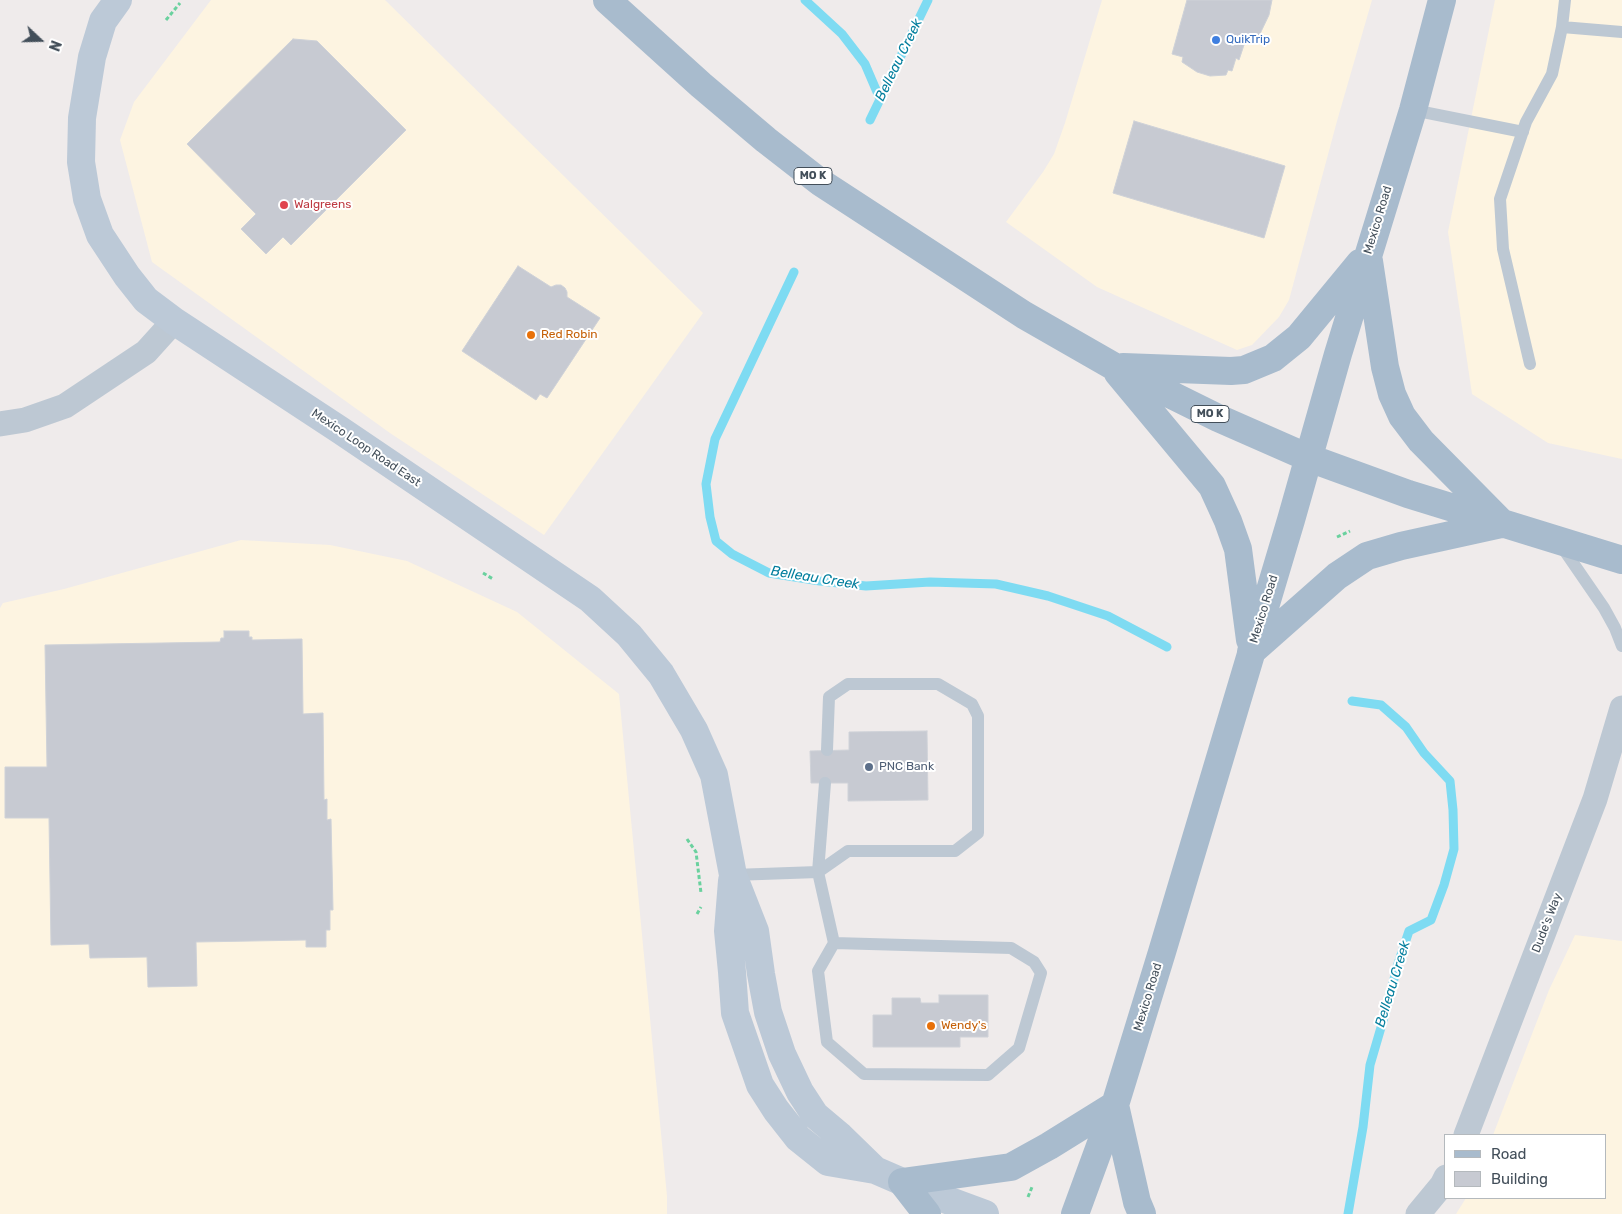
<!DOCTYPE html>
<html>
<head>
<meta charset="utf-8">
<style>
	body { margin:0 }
	#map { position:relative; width:1622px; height:1214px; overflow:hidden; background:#efebeb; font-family:Rubik,sans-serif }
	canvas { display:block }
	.legend { position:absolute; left:1444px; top:1134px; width:162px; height:65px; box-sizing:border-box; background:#fff; border:1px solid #b4b9bd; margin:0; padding:6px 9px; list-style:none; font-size:15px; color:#434f5a }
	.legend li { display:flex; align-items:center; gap:10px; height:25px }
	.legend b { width:25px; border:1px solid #b4b9bd }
	.north { position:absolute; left:15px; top:15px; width:50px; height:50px; -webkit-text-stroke:4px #fff; paint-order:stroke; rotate:111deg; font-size:14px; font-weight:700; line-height:20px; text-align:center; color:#434f5a }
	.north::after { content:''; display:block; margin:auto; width:18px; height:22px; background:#434f5a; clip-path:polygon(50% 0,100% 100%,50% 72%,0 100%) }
</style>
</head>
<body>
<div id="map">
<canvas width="1622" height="1214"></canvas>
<ul class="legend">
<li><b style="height:6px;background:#a8bbcd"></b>Road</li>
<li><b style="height:14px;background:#c7cad2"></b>Building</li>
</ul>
<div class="north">N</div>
</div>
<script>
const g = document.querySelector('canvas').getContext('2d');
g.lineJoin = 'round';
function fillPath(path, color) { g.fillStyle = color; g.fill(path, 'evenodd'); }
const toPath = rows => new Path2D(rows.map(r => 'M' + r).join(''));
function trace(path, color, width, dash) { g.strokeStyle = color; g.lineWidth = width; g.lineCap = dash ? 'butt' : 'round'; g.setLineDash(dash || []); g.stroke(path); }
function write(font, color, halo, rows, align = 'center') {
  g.font = font + ' Rubik,sans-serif'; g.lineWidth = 4; g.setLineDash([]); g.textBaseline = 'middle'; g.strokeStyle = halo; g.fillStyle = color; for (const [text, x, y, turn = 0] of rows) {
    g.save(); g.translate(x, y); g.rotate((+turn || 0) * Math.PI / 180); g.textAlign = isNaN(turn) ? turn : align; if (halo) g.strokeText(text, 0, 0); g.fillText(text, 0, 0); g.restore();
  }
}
fillPath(toPath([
	[211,0,385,0,703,313,544,535,390,433,152,262,120,140,134,102],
	[1102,0,1372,0,1337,121,1289,300,1279,317,1252,345,1237,350,1097,287,1006,222,1043,172,1054,154,1065,123],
	[1495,0,1622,0,1622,459,1548,443,1472,394,1448,232],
	[241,540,330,545,407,561,517,612,619,694,667,1196,667,1214,0,1214,0,608,3,603,64,589],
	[1575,935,1622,941,1622,1214,1456,1214,1466,1198,1606,1198,1606,1135,1493,1135,1549,990]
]), '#fdf4e1');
trace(toPath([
	[805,0,842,34,865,64,880,99],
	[870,120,928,0],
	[794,272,715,439,706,484,710,517,716,541,732,554,769,573,820,581,866,586,930,582,996,584,1048,596,1108,616,1167,647],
	[1348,1214,1363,1127,1370,1065,1387,1007,1397,967,1409,931,1431,920,1444,885,1454,849,1453,810,1450,781,1424,753,1406,727,1381,705,1352,701]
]), '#7edbf2', 9);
const building = toPath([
	[1187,0,1272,0,1269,15,1258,38,1254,43,1245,42,1239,60,1236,58,1232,71,1228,70,1226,75,1210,76,1197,72,1182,62,1183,57,1172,54,1187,0],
	[293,39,317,41,406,130,291,245,283,237,266,254,241,229,256,214,187,144,293,39],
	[1134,121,1285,166,1264,238,1113,193,1134,121],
	[518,266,551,287,556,285,561,285,565,288,567,292,567,297,600,318,547,398,540,394,536,400,462,351,518,266],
	[224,631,249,631,249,637,252,637,252,640,302,639,303,714,323,713,324,800,327,799,327,820,331,819,333,910,330,910,330,930,326,930,326,947,306,947,306,940,196,942,197,986,148,987,147,957,90,958,89,944,51,945,49,818,5,818,5,767,47,767,45,645,220,642,221,638,224,638,224,631],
	[927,731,928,800,848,801,848,783,811,783,810,751,849,750,849,732,927,731],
	[939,995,988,995,988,1037,960,1037,960,1047,873,1047,873,1015,892,1015,892,998,920,998,921,1003,939,1003,939,995]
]);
fillPath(building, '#c7cad2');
trace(building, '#cfd2d8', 1);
trace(toPath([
	[166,20,180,3],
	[1337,537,1350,531],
	[483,573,493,579],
	[687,839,696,852,701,893],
	[697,914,701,907],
	[1028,1197,1032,1187]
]), '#6ad19e', 3, [4, 2.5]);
trace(toPath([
	[1562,27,1622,32],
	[1413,110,1523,132],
	[1530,364,1503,249,1500,199,1526,122,1552,74,1562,27,1565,0],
	[1560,544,1604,608,1615,628,1622,646],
	[825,783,818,872,834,943,818,971,827,1042,864,1074,988,1075,1019,1048,1041,973,1034,962,1011,948,834,943],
	[733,875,818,872,848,851,955,851,978,833,978,716,972,704,938,684,848,684,829,697,827,750]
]), '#bdc8d3', 12);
trace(toPath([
	[0,424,25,420,65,406,146,352,174,321],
	[1466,1135,1595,799,1622,708],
	[1418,1214,1442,1185,1446,1177]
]), '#bdc8d3', 25);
trace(toPath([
	[118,0,103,21,92,57,82,118,81,162,87,199,100,235,127,276,146,300,174,321,340,430,590,599,629,635,661,674,694,730,714,775,733,875,755,931,761,974,768,1012,782,1054,800,1092,815,1115,840,1136,875,1170],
	[732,881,728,931,732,972,735,1013,760,1085,776,1110,798,1138,828,1162,875,1170,928,1193,985,1214]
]), '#bcc9d7', 28);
trace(toPath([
	[607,0,701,85,766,140,820,182,1024,315,1113,366,1218,418,1309,458,1408,494,1622,560],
	[1369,261,1385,367,1392,394,1402,416,1421,441,1501,522],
	[1123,367,1231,371,1244,370,1273,358,1299,337,1360,263],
	[1118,373,1212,486,1228,521,1238,549,1250,640],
	[1251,652,1337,576,1367,556,1401,546,1501,524],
	[1115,1105,1137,1202,1142,1214],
	[927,1214,902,1182,1011,1167,1049,1146,1115,1105],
	[1075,1214,1115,1105,1162,952,1291,520,1338,354,1413,110,1442,0]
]), '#a8bbcd', 28);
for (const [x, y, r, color] of [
	[1216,40,5,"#3f7fe0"],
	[284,205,5,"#e0444e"],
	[531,335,5,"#e8710a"],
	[869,767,5,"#5c6f8a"],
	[931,1026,5,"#e8710a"]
]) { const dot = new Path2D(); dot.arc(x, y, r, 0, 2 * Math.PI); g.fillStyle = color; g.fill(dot); trace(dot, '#fff', 2); }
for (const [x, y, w] of [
	[813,176,38],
	[1210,414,38]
]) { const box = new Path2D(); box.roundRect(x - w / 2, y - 8.5, w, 17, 4); g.fillStyle = '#fff'; g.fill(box); trace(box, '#434f5a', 1); }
write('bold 11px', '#434f5a', null, [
	["MO K",813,176],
	["MO K",1210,414]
]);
write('12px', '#366cbe', '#fff', [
	["QuikTrip",1226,40]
], 'left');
write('12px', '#be3a42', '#fff', [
	["Walgreens",294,205]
], 'left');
write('12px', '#434f5a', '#fff', [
	["Mexico Road",1378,220,-73],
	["Mexico Loop Road East",366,448,34],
	["Mexico Road",1264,609,-73],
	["Dude's Way",1547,923,-69],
	["Mexico Road",1148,997,-73]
]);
write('12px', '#c56008', '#fff', [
	["Red Robin",541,335],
	["Wendy's",941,1026]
], 'left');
write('12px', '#4e5e75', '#fff', [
	["PNC Bank",879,767]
], 'left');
write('italic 14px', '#047f9e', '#fff', [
	["Belleau Creek",899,60,-64],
	["Belleau Creek",815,578,9],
	["Belleau Creek",1393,984,-73]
]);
</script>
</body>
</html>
